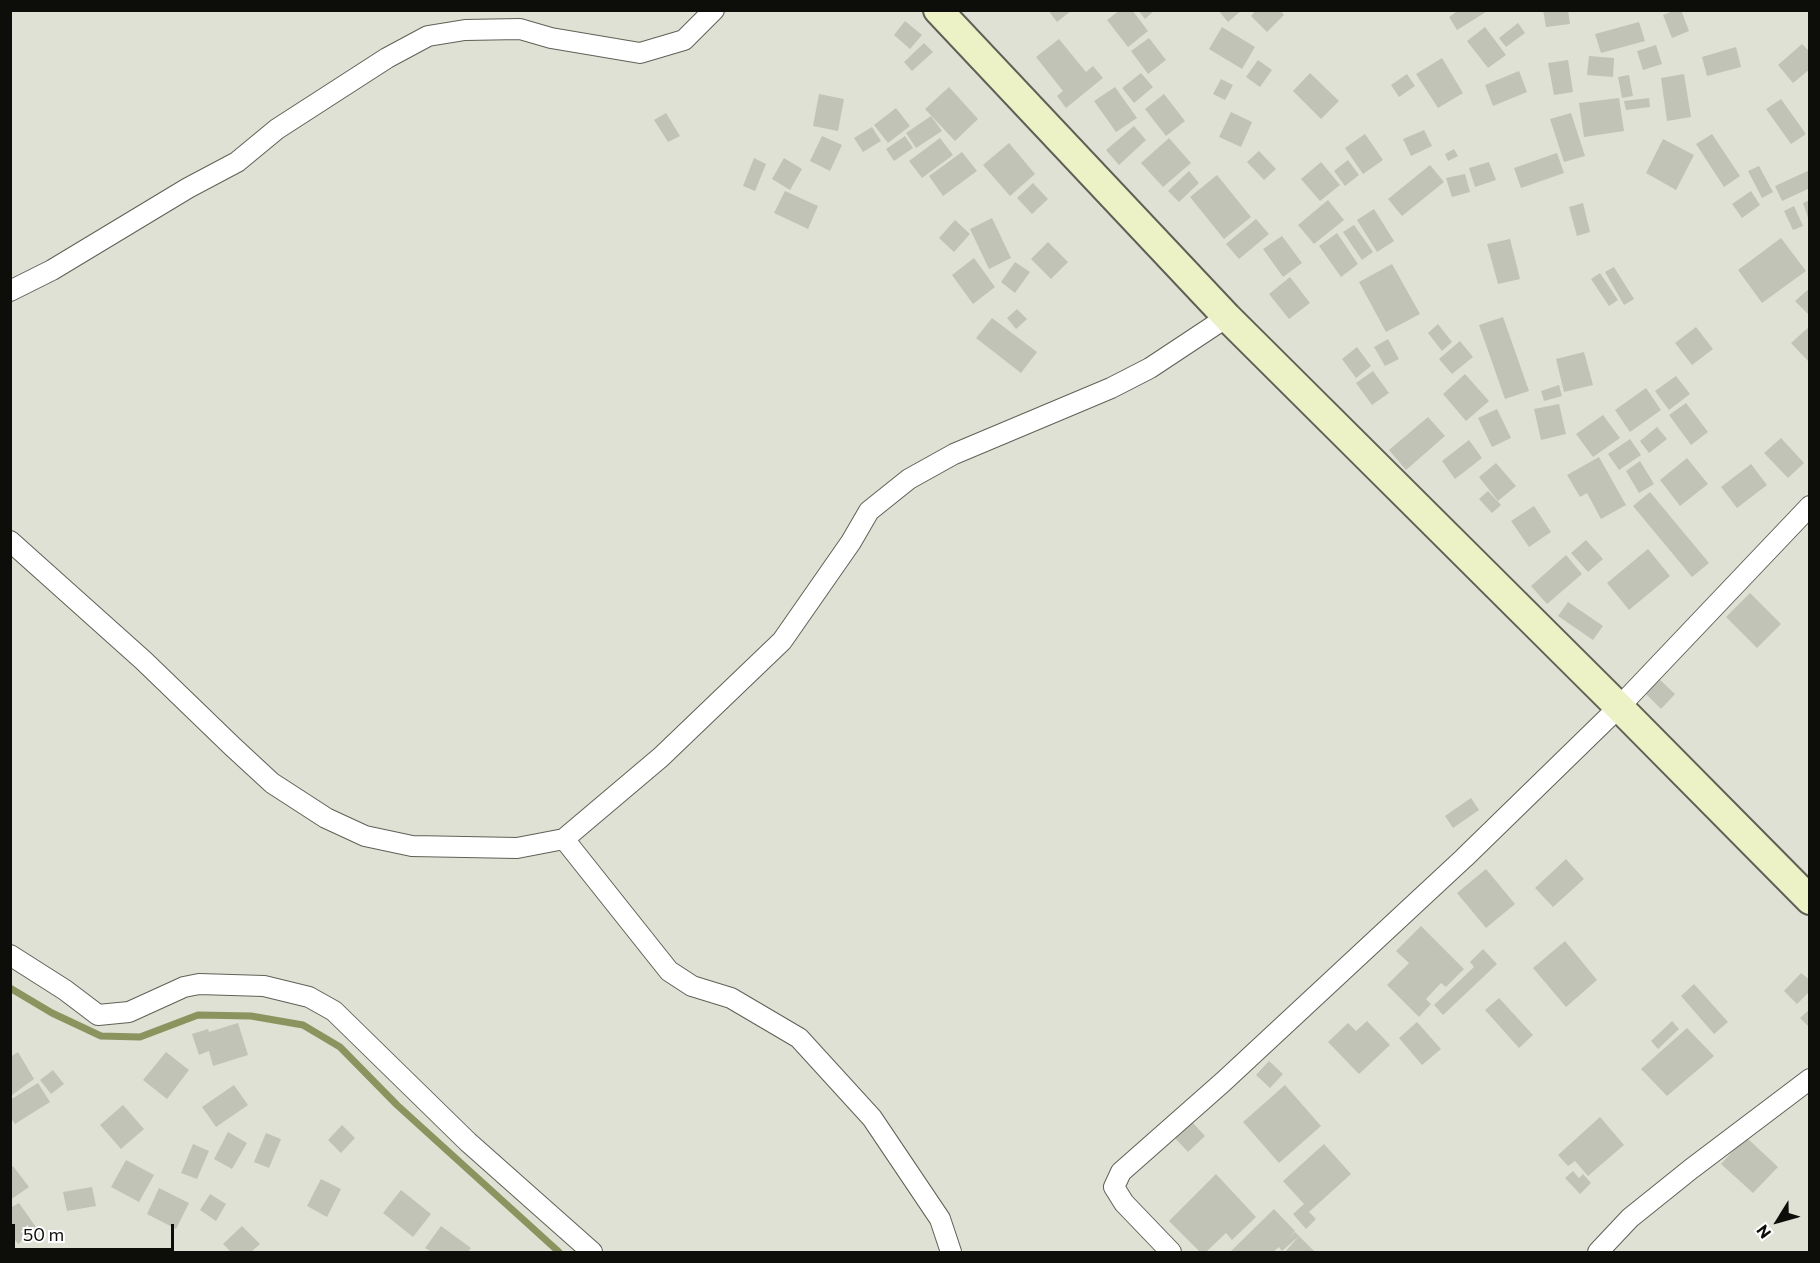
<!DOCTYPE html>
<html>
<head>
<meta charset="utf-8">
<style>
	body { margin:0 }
	#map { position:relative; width:1820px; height:1263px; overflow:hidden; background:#dfe1d4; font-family:Commissioner,sans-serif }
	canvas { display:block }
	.frame { position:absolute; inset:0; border:12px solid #0d0e0a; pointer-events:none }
	.north { position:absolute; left:1748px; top:1191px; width:60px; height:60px; -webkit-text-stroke:4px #fff; paint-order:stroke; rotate:233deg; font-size:16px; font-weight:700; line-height:24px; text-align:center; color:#0d0e0a }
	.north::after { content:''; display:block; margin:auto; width:21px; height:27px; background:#0d0e0a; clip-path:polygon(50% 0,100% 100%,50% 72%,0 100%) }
	.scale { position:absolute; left:12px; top:1224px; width:162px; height:27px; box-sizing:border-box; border:3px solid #0d0e0a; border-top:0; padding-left:8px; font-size:18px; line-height:21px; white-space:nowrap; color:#0d0e0a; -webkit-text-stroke:4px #fff; paint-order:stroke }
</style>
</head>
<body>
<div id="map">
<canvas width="1820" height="1263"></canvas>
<div class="frame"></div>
<div class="north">N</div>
<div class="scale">50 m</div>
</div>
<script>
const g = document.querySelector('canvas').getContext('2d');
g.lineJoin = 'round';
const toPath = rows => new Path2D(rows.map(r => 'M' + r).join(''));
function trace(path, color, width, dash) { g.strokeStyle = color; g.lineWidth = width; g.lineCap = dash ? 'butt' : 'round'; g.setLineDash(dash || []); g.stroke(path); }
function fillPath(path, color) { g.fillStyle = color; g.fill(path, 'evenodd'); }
trace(toPath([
	[10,988,52,1013,101,1036,140,1037,198,1015,251,1016,303,1025,340,1047,397,1105,559,1252]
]), '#8b935e', 7);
fillPath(toPath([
	[1048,10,1072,10,1057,22],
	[1120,10,1132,10,1148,31,1128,47,1107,20],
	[1138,10,1155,10,1145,19],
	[1218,10,1242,10,1228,22],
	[1256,10,1280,10,1284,15,1267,32,1251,16],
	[1459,10,1489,10,1457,30,1449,17],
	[1543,10,1568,10,1570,24,1546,27],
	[1676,10,1681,10,1689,31,1672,38,1663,15],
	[905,21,922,35,910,49,894,35],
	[1639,22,1645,41,1601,53,1595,34],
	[1518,23,1525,33,1506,47,1499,38],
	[1222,27,1255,47,1242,69,1209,49],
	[1485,27,1506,55,1488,68,1467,41],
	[1149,38,1166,60,1148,74,1131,51],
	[1059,39,1086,72,1093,66,1103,78,1066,108,1057,96,1063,91,1036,57],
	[924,43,933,52,912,71,904,62],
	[1802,44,1810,52,1810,69,1793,83,1778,65],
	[1656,45,1662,64,1643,70,1637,51],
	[1736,47,1741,67,1707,76,1702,57],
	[1589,56,1614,58,1613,77,1587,75],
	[1442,58,1463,93,1438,108,1416,74],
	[1258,60,1272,70,1260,87,1246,77],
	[1568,60,1573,92,1554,95,1548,63],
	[1519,71,1527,92,1493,106,1485,85],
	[1141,73,1153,87,1134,103,1122,88],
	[1310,73,1339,101,1321,119,1293,91],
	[1407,74,1415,86,1399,97,1391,85],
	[1684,74,1691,117,1667,121,1661,78],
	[1629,75,1633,96,1622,98,1618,77],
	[1221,79,1233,85,1225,100,1213,94],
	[949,87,978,119,955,141,925,109],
	[1115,87,1137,118,1116,132,1094,101],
	[819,94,844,99,838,131,813,126],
	[1164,94,1185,121,1166,136,1145,109],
	[1619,98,1624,131,1584,137,1579,103],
	[1649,98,1650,107,1626,110,1624,101],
	[1781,99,1806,134,1791,144,1766,109],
	[896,108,910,126,888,143,874,125],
	[1231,112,1252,122,1241,147,1219,137],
	[666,113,680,136,668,142,654,120],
	[1571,113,1585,156,1564,162,1550,119],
	[931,116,942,131,916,148,906,133],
	[1134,126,1146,140,1119,165,1106,150],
	[872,127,881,141,863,152,854,138],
	[1424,130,1432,146,1411,156,1403,139],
	[1365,134,1383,160,1363,174,1345,148],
	[1712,134,1740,176,1724,187,1696,144],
	[822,136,842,145,830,171,810,161],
	[905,136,913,148,894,161,886,149],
	[940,138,953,155,922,178,909,161],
	[1169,138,1191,163,1163,187,1141,163],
	[1663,139,1694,155,1676,190,1646,173],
	[1009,143,1035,174,1010,196,983,165],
	[1454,149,1458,156,1448,161,1445,154],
	[1259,151,1276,169,1264,180,1247,162],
	[962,152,977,171,943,196,929,176],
	[1557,153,1564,173,1521,188,1514,168],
	[754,158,766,164,755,191,743,186],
	[784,158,802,169,790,190,772,179],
	[1348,160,1359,175,1345,186,1334,171],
	[1321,162,1340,185,1320,201,1301,179],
	[1489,162,1496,180,1475,187,1469,168],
	[1430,165,1444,182,1402,216,1388,199],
	[1759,166,1773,192,1762,198,1748,171],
	[1810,170,1810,188,1782,201,1775,186],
	[1189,171,1199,183,1179,202,1168,191],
	[1465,174,1470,192,1452,197,1446,178],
	[1217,175,1251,217,1224,239,1190,197],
	[1033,183,1048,199,1032,214,1017,198],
	[785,191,818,206,808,229,774,213],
	[1751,191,1760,205,1742,218,1732,204],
	[1328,200,1344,220,1314,244,1298,225],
	[1810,200,1810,221,1809,221,1803,203],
	[1583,203,1590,232,1577,236,1569,207],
	[1794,206,1803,226,1793,230,1784,211],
	[1374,209,1394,241,1377,252,1357,220],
	[992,218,1011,258,989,269,970,229],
	[1256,219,1269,234,1239,259,1226,244],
	[955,220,970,234,954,252,939,238],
	[1354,225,1373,252,1362,260,1343,232],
	[1337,233,1358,264,1341,277,1319,246],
	[1282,236,1302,263,1283,277,1263,249],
	[1781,238,1806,271,1762,303,1738,270],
	[1510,239,1520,279,1498,284,1487,244],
	[1048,242,1068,262,1051,279,1031,259],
	[974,258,995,287,973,304,952,275],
	[1015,262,1030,272,1015,293,1001,282],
	[1392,264,1420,314,1386,332,1359,282],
	[1614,267,1634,299,1624,305,1605,272],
	[1600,273,1618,300,1609,306,1591,279],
	[1290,277,1310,303,1289,319,1269,294],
	[1810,288,1810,316,1795,301],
	[1017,309,1027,319,1016,329,1007,318],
	[1503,317,1529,391,1505,399,1479,325],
	[992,318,1037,352,1021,373,976,338],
	[1438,324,1452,342,1442,351,1428,333],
	[1810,326,1810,363,1791,343],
	[1696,327,1713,349,1692,365,1675,343],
	[1388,339,1399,359,1385,366,1374,347],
	[1460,341,1473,357,1452,374,1439,359],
	[1357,347,1371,366,1356,378,1342,359],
	[1584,352,1593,385,1564,392,1556,359],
	[1373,371,1389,393,1372,405,1356,383],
	[1465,374,1489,401,1466,421,1443,394],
	[1676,376,1690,394,1669,410,1655,391],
	[1559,385,1562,396,1544,401,1541,391],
	[1646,388,1661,410,1630,432,1615,410],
	[1686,403,1708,432,1691,445,1669,415],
	[1559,404,1566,434,1541,440,1534,409],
	[1497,409,1511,438,1492,447,1478,418],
	[1603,415,1620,438,1593,457,1576,434],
	[1428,417,1445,436,1406,470,1389,450],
	[1657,427,1667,439,1649,453,1640,441],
	[1781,438,1804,463,1788,478,1764,453],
	[1630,439,1641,455,1619,470,1608,454],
	[1469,440,1482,458,1455,479,1442,461],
	[1599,457,1626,505,1601,519,1587,493,1580,497,1567,475],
	[1687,458,1708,484,1680,506,1660,480],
	[1640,461,1654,484,1639,493,1626,471],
	[1496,463,1516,486,1498,501,1479,477],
	[1751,464,1767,485,1737,508,1721,487],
	[1488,491,1501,505,1492,513,1479,499],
	[1650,492,1709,563,1692,577,1633,506],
	[1534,506,1551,532,1529,547,1511,521],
	[1586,540,1603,559,1588,572,1571,553],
	[1648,549,1670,576,1629,610,1607,583],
	[1566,555,1582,574,1547,604,1531,586],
	[1750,593,1781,624,1757,648,1726,617],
	[1568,602,1603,626,1593,640,1558,616],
	[1657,677,1675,694,1661,709,1643,691],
	[1471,798,1479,810,1453,828,1445,816],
	[1566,859,1584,879,1553,907,1535,888],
	[1486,869,1515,904,1486,928,1457,893],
	[1421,926,1464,969,1446,987,1441,983,1426,999,1431,1004,1419,1017,1387,985,1409,963,1396,951],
	[1565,941,1597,980,1566,1007,1533,968],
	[1483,949,1497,964,1443,1015,1434,1005,1474,967,1470,962],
	[1801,973,1810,980,1810,991,1797,1004,1784,991],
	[1694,984,1728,1022,1714,1034,1681,996],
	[1499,998,1533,1035,1519,1048,1485,1010],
	[1810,1009,1810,1028,1800,1018],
	[1367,1021,1390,1045,1359,1074,1328,1042,1348,1023,1356,1031],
	[1672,1021,1679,1029,1658,1049,1651,1041],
	[1417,1022,1441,1049,1422,1065,1399,1038],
	[238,1023,248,1055,213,1066,209,1051,199,1055,192,1034,208,1029,209,1032],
	[1687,1028,1714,1056,1667,1096,1641,1069],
	[18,1052,34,1079,12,1095,10,1057],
	[166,1052,189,1070,167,1099,143,1080],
	[1269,1061,1283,1074,1270,1088,1256,1075],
	[53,1070,64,1084,51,1094,40,1080],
	[38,1083,50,1102,15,1124,10,1117,10,1100],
	[234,1085,248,1105,216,1127,202,1107],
	[1285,1085,1321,1126,1279,1163,1243,1122],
	[123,1105,144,1129,121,1149,100,1125],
	[1600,1117,1624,1145,1588,1176,1575,1161,1568,1166,1558,1155],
	[1191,1121,1205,1136,1188,1152,1174,1137],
	[342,1125,355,1138,341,1153,328,1140],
	[228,1132,247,1143,232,1169,214,1159],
	[266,1133,281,1139,269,1168,254,1162],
	[1746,1137,1778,1167,1753,1193,1721,1164],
	[193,1144,209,1151,197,1179,181,1173],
	[1324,1144,1351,1174,1309,1212,1316,1219,1306,1229,1293,1214,1304,1204,1283,1181],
	[126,1160,154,1175,139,1202,111,1187],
	[13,1166,29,1187,10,1200,10,1168],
	[1573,1171,1579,1178,1583,1174,1591,1183,1580,1194,1565,1178],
	[1216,1174,1256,1217,1232,1240,1226,1233,1206,1252,1200,1252,1169,1221],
	[321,1179,341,1189,327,1217,307,1206],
	[92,1187,96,1206,67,1211,63,1192],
	[159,1188,189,1203,176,1229,147,1214],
	[401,1190,431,1214,413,1237,383,1213],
	[210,1194,226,1204,216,1221,200,1210],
	[19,1203,38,1230,18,1244,10,1233,10,1208],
	[1274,1209,1295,1231,1288,1238,1295,1232,1315,1252,1285,1252,1299,1236,1282,1251,1279,1247,1273,1252,1230,1252],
	[242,1226,260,1244,251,1252,231,1252,223,1244],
	[441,1226,471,1248,468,1252,432,1252,425,1248]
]), '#c1c3b7');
const street = toPath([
	[10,291,52,270,188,188,237,162,277,129,387,58,428,36,465,30,520,29,551,38,640,53,684,40,714,10],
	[10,541,144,661,232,746,272,783,326,818,365,836,412,846,517,848,564,839,661,757,782,641,851,542,869,511,909,479,954,454,1111,388,1150,368,1227,317],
	[564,839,669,971,692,986,731,998,799,1038,872,1118,940,1219,951,1252],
	[10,955,65,990,98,1015,129,1012,184,987,199,984,264,986,309,997,334,1011,468,1142,592,1252],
	[1171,1252,1124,1203,1114,1187,1121,1172,1223,1082,1464,858,1619,707,1810,506],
	[1598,1252,1630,1218,1691,1169,1810,1079]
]);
const secondary = toPath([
	[938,10,1227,317,1619,707,1810,900]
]);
trace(street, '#5f6156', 22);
trace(secondary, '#5f6156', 32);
trace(street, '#fff', 20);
trace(secondary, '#edf2c6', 28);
</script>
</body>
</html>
